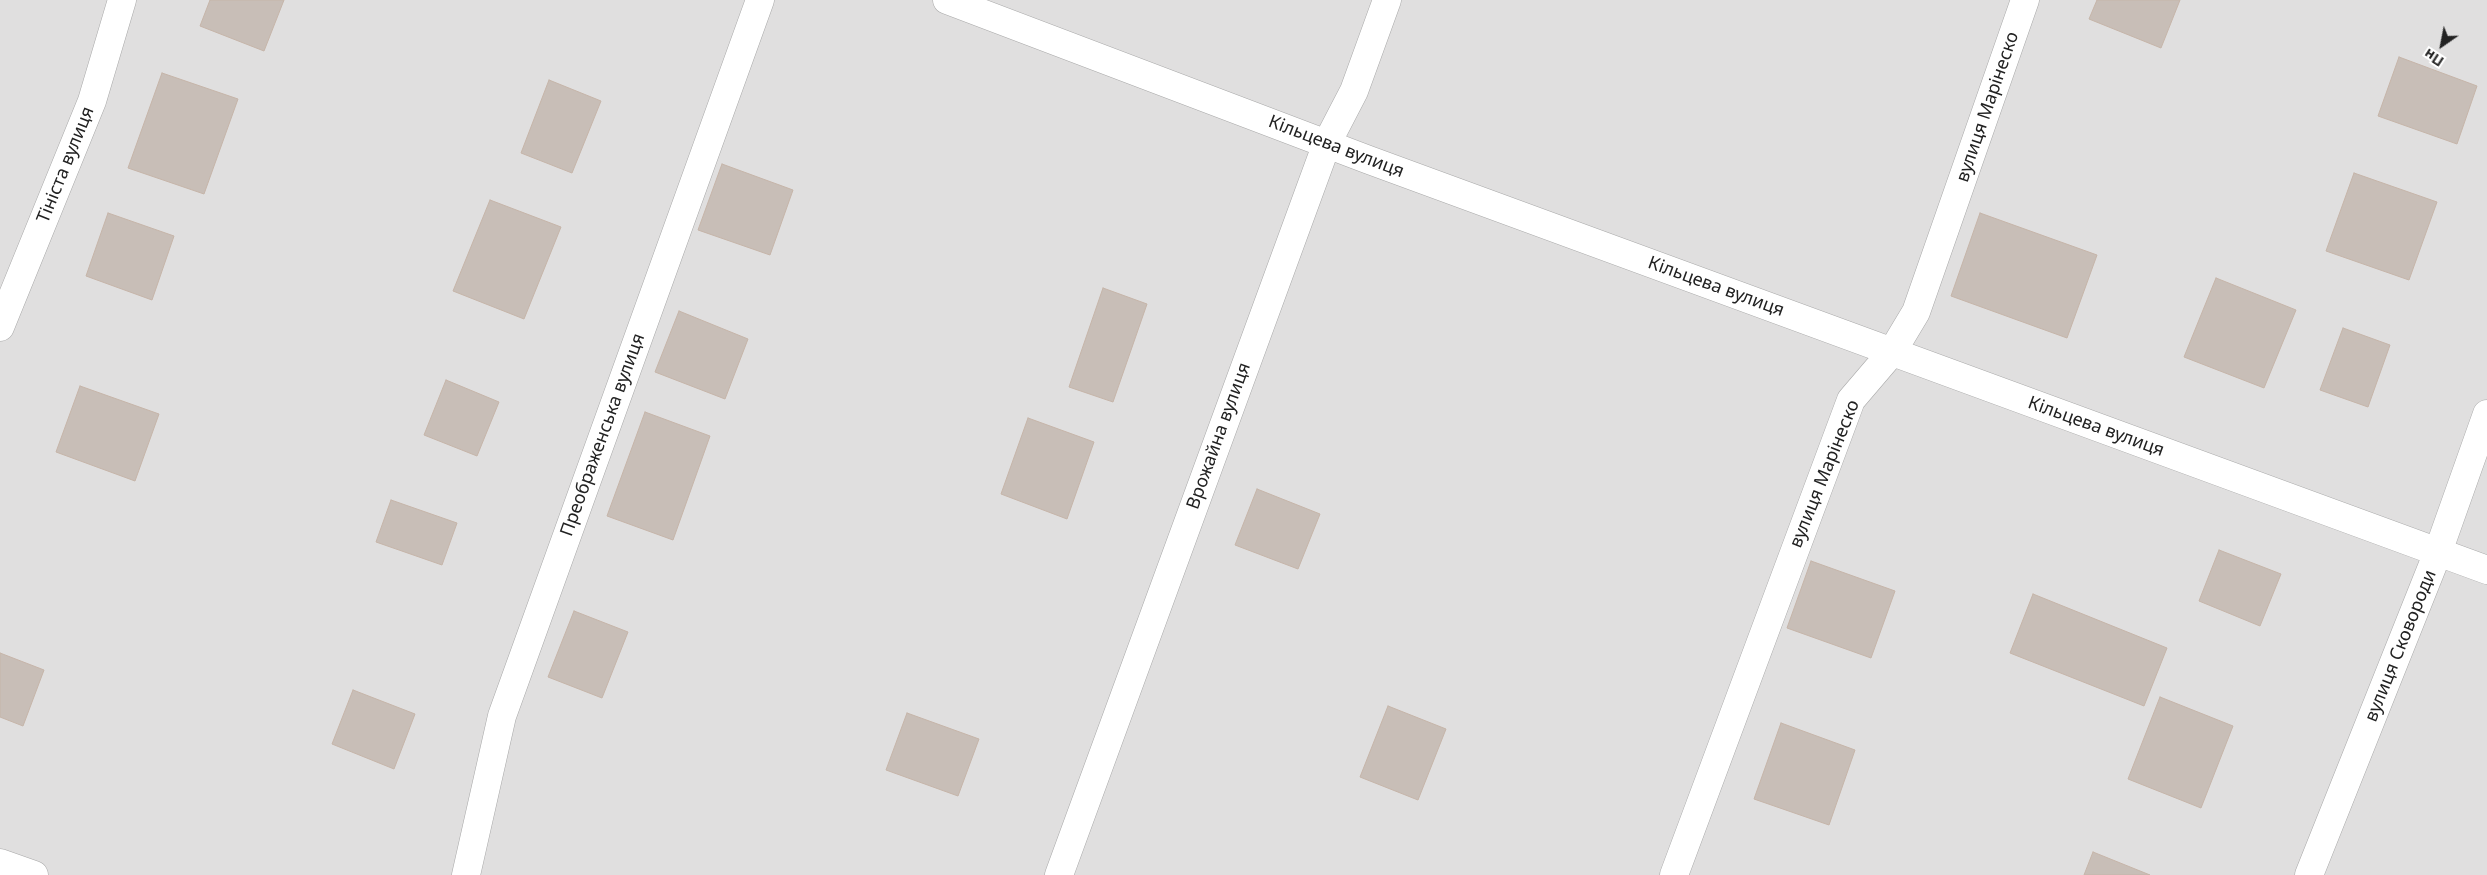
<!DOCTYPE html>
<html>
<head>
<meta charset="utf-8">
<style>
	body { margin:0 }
	#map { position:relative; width:2487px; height:875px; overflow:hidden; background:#f3efe8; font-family:"Noto Sans",sans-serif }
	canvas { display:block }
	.north { position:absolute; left:2417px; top:20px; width:50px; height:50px; -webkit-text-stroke:4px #fff; paint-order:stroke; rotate:213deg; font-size:14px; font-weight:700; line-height:20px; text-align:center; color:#222 }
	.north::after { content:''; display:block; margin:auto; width:18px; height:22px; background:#222; clip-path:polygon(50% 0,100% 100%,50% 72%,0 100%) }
</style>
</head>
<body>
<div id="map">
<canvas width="2487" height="875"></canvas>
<div class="north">Пн</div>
</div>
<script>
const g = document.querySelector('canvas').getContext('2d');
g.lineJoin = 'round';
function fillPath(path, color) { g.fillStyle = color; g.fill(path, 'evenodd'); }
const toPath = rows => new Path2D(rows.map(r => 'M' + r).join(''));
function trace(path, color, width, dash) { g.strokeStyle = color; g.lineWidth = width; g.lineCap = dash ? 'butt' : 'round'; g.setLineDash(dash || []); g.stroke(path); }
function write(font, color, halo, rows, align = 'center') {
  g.font = font + ' "Noto Sans",sans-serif'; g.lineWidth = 4.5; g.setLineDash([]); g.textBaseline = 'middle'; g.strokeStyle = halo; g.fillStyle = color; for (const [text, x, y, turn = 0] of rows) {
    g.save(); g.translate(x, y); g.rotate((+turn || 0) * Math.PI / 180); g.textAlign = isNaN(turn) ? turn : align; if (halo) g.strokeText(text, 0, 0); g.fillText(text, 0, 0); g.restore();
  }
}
fillPath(toPath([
	[0,0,2487,0,2487,875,0,875]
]), '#e0dfdf');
const building = toPath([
	[210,0,284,0,264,51,200,26,210,0],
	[2097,0,2180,0,2161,48,2089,19,2097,0],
	[2399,57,2477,86,2457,144,2378,116,2399,57],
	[162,73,238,99,204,194,128,168,162,73],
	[549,80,601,101,572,173,521,153,549,80],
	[722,164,793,190,770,255,698,230,722,164],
	[2354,173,2437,202,2409,280,2326,251,2354,173],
	[490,200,561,227,524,319,453,291,490,200],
	[108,213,174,236,152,300,86,276,108,213],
	[1980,213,2097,255,2067,338,1951,296,1980,213],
	[2216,278,2296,310,2264,388,2184,357,2216,278],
	[1103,288,1147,304,1113,402,1069,387,1103,288],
	[679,311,748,339,725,399,655,372,679,311],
	[2343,328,2390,345,2368,407,2320,390,2343,328],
	[446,380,499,402,477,456,424,435,446,380],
	[80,386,159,414,135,481,56,452,80,386],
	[645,412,710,436,673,540,607,516,645,412],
	[1028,418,1094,442,1067,519,1001,494,1028,418],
	[1257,489,1320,514,1298,569,1235,545,1257,489],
	[391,500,457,523,442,565,376,542,391,500],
	[2219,550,2281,574,2260,626,2199,601,2219,550],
	[1811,561,1895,591,1871,658,1787,628,1811,561],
	[2033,594,2167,648,2144,706,2010,653,2033,594],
	[574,611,628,632,602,698,548,677,574,611],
	[0,653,44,670,23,726,0,717,0,653],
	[353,690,415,714,394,769,332,744,353,690],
	[2160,697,2233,726,2201,808,2128,779,2160,697],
	[1388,706,1446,729,1418,800,1360,777,1388,706],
	[907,713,979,739,958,796,886,770,907,713],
	[1781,723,1855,750,1829,825,1754,799,1781,723],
	[2093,852,2150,875,2084,875,2093,852]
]);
fillPath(building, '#c8beb7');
trace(building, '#c6b5a9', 1);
const minor = toPath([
	[947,0,1369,160,2487,570],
	[0,327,92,101,122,0],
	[0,863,34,875],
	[466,875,502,716,760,0],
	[1059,875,1327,143,1354,91,1387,0],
	[1674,875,1851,400,1892,352,1916,312,2025,0],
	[2309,875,2438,552,2487,414]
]);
trace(minor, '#a9a9a9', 29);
trace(minor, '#fff', 28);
write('18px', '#222', '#fff', [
	["вулиця Марінеско",1988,107,-71],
	["Кільцева вулиця",1336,147,21],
	["Тініста вулиця",66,165,-68],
	["Кільцева вулиця",1716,287,20],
	["Кільцева вулиця",2096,427,20],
	["Преображенська вулиця",603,435,-70],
	["Врожайна вулиця",1219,436,-70],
	["вулиця Марінеско",1825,474,-68],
	["вулиця Сковороди",2401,646,-68]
]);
</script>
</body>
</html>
